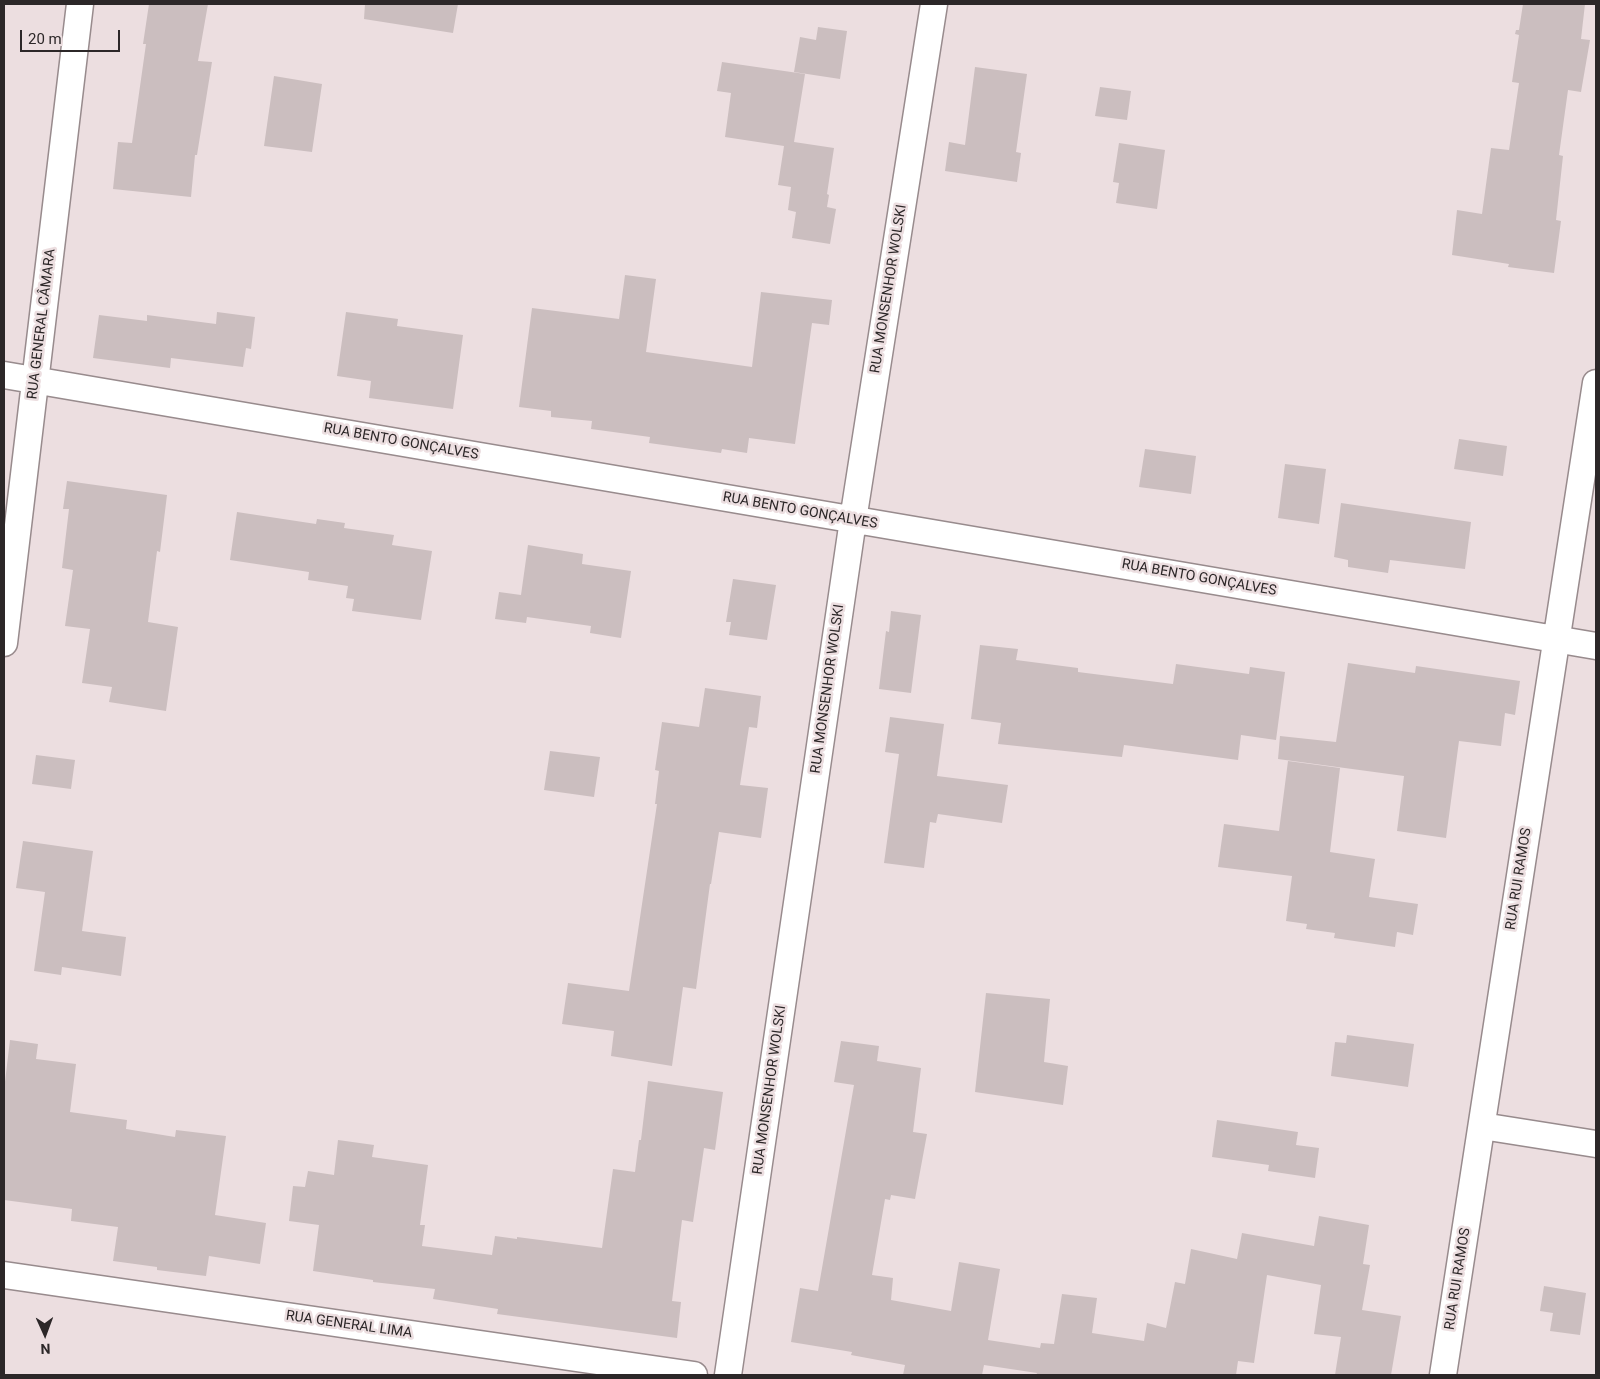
<!DOCTYPE html>
<html>
<head>
<meta charset="utf-8">
<style>
	body { margin:0 }
	#map { position:relative; width:1600px; height:1379px; overflow:hidden; background:#ecdee0; font-family:Roboto,sans-serif }
	canvas { display:block }
	.frame { position:absolute; inset:0; border:5px solid #2c2728; pointer-events:none }
	.north { position:absolute; left:20px; top:1309px; width:50px; height:50px; -webkit-text-stroke:4px #ecdee0; paint-order:stroke; rotate:178deg; font-size:14px; font-weight:700; line-height:20px; text-align:center; color:#2c2728 }
	.north::after { content:''; display:block; margin:auto; width:18px; height:22px; background:#2c2728; clip-path:polygon(50% 0,100% 100%,50% 72%,0 100%) }
	.scale { position:absolute; left:20px; top:30px; width:100px; height:22px; box-sizing:border-box; border:2px solid #2c2728; border-top:0; padding-left:6px; font-size:15px; line-height:18px; white-space:nowrap; color:#2c2728; -webkit-text-stroke:4px #ecdee0; paint-order:stroke }
</style>
</head>
<body>
<div id="map">
<canvas width="1600" height="1379"></canvas>
<div class="frame"></div>
<div class="north">N</div>
<div class="scale">20 m</div>
</div>
<script>
const g = document.querySelector('canvas').getContext('2d');
g.lineJoin = 'round';
function fillPath(path, color) { g.fillStyle = color; g.fill(path, 'evenodd'); }
const toPath = rows => new Path2D(rows.map(r => 'M' + r).join(''));
function trace(path, color, width, dash) { g.strokeStyle = color; g.lineWidth = width; g.lineCap = dash ? 'butt' : 'round'; g.setLineDash(dash || []); g.stroke(path); }
function write(font, color, halo, rows, align = 'center') {
  g.font = font + ' Roboto,sans-serif'; g.lineWidth = 5; g.setLineDash([]); g.textBaseline = 'middle'; g.strokeStyle = halo; g.fillStyle = color; for (const [text, x, y, turn = 0] of rows) {
    g.save(); g.translate(x, y); g.rotate((+turn || 0) * Math.PI / 180); g.textAlign = isNaN(turn) ? turn : align; if (halo) g.strokeText(text, 0, 0); g.fillText(text, 0, 0); g.restore();
  }
}
fillPath(toPath([
	[149,4,208,4,198,61,212,62,197,155,195,155,191,197,113,189,118,142,132,143,146,44,143,44],
	[365,4,458,4,453,33,364,19],
	[1523,4,1585,4,1581,39,1590,40,1581,92,1568,90,1559,155,1563,156,1556,220,1561,221,1554,273,1508,267,1509,264,1452,255,1457,210,1482,214,1491,148,1509,150,1519,83,1512,82,1519,35,1515,34,1516,30,1519,30],
	[818,27,847,31,840,79,794,72,800,37,816,40],
	[722,62,805,74,794,142,834,148,827,194,829,195,827,207,836,209,830,244,792,238,796,212,788,210,791,187,778,185,784,146,725,137,731,93,717,91],
	[975,67,1027,74,1016,152,1021,153,1017,182,945,171,949,142,965,145],
	[274,76,322,84,312,152,264,146],
	[1100,87,1131,91,1127,120,1095,116],
	[1119,143,1165,150,1157,209,1116,203,1119,183,1113,182],
	[625,275,656,279,646,352,752,367,761,292,832,300,829,325,812,323,795,444,749,438,747,453,722,449,721,453,649,443,650,437,591,429,592,421,551,417,551,411,519,407,532,308,619,319],
	[217,312,255,317,251,349,246,348,243,367,171,358,170,368,93,358,99,315,147,321,147,315,216,324],
	[346,312,398,319,397,326,463,335,453,409,369,398,371,381,337,376],
	[1459,439,1507,446,1503,476,1454,469],
	[1145,449,1196,456,1191,494,1139,487],
	[1285,464,1326,469,1319,524,1278,518],
	[67,481,167,495,160,552,157,551,148,622,178,627,166,711,109,702,112,687,82,683,90,629,65,626,73,570,62,568,69,509,63,509],
	[1341,503,1471,522,1465,569,1390,560,1388,573,1348,567,1348,560,1334,557],
	[237,512,316,524,317,519,345,523,344,528,394,535,392,545,432,551,421,620,352,611,354,599,346,598,348,586,308,580,309,572,230,560],
	[528,545,583,554,582,564,631,571,621,638,590,633,591,626,527,617,526,623,495,619,499,592,521,595],
	[733,579,776,585,767,640,729,635,731,622,726,622],
	[891,611,921,615,911,693,879,689,886,631,889,632],
	[980,645,1018,649,1016,660,1078,668,1078,672,1173,684,1176,664,1249,674,1250,667,1285,672,1276,740,1241,735,1238,760,1124,745,1122,757,998,744,1001,723,971,719],
	[1348,663,1415,673,1416,666,1520,681,1515,715,1505,713,1501,746,1459,741,1446,838,1397,831,1404,776,1278,759,1280,736,1336,742],
	[705,688,761,696,757,728,749,727,740,785,768,788,761,838,719,832,711,884,710,884,696,989,683,987,672,1066,611,1056,614,1031,562,1024,568,983,629,991,657,804,655,804,659,771,655,770,662,722,699,727],
	[890,717,944,724,937,776,1008,785,1002,823,938,814,936,823,930,822,924,868,884,863,899,754,885,752],
	[550,751,600,757,594,797,544,790],
	[36,755,75,760,71,789,32,784],
	[1288,761,1340,768,1330,852,1375,859,1369,897,1418,904,1413,935,1397,932,1395,947,1334,938,1335,933,1306,929,1307,924,1286,921,1292,876,1218,867,1224,824,1279,831],
	[23,841,93,851,82,931,126,937,121,976,62,967,61,975,34,971,45,892,16,888],
	[986,993,1050,999,1044,1062,1068,1066,1063,1105,975,1092],
	[1347,1035,1414,1044,1408,1087,1331,1076,1335,1042,1346,1043],
	[10,1040,38,1044,36,1059,76,1064,70,1112,127,1120,126,1129,175,1137,176,1130,226,1136,215,1215,266,1223,260,1264,209,1256,206,1276,157,1270,157,1267,113,1261,118,1227,71,1221,72,1209,4,1200,4,1090],
	[841,1041,879,1046,877,1061,921,1068,913,1132,927,1134,915,1199,891,1195,890,1200,885,1199,872,1275,893,1278,891,1300,951,1311,959,1262,1000,1269,988,1340,1040,1348,1041,1343,1054,1344,1062,1294,1097,1298,1092,1333,1144,1341,1147,1323,1166,1328,1175,1282,1185,1284,1191,1249,1237,1259,1242,1233,1314,1246,1319,1216,1369,1225,1363,1264,1370,1265,1362,1310,1401,1316,1391,1375,1335,1375,1341,1337,1314,1334,1321,1285,1267,1275,1254,1363,1238,1361,1236,1375,1036,1375,1037,1373,984,1365,982,1375,903,1375,905,1365,851,1355,852,1352,791,1342,800,1288,818,1291,854,1085,834,1082],
	[648,1081,723,1092,715,1150,704,1148,693,1222,682,1220,672,1301,681,1302,677,1338,497,1314,498,1309,433,1299,435,1289,373,1282,373,1280,313,1271,319,1225,289,1221,293,1186,305,1187,308,1171,334,1175,338,1140,374,1145,372,1157,428,1165,420,1225,425,1225,422,1246,492,1255,495,1236,517,1239,517,1237,602,1248,613,1169,635,1172,639,1140,641,1140],
	[1217,1120,1298,1132,1296,1145,1319,1148,1315,1178,1268,1171,1269,1165,1212,1157],
	[1544,1286,1586,1293,1580,1335,1550,1331,1553,1313,1540,1311]
]), '#cbbebf');
const street = toPath([
	[4,375,1596,646],
	[4,643,80,4],
	[1482,1126,1596,1144],
	[4,1275,694,1375],
	[728,1375,853,520,934,4],
	[1443,1375,1596,383]
]);
trace(street, '#988b8d', 29);
trace(street, '#fff', 26);
write('14px', '#2c2728', '#ecdee0', [
	["RUA MONSENHOR WOLSKI",889,289,-81],
	["RUA GENERAL CÂMARA",42,324,-83],
	["RUA BENTO GONÇALVES",401,442,10],
	["RUA BENTO GONÇALVES",800,511,10],
	["RUA BENTO GONÇALVES",1199,578,10],
	["RUA MONSENHOR WOLSKI",828,689,-82],
	["RUA RUI RAMOS",1519,879,-81],
	["RUA MONSENHOR WOLSKI",770,1090,-82],
	["RUA RUI RAMOS",1458,1279,-81],
	["RUA GENERAL LIMA",349,1325,8]
]);
</script>
</body>
</html>
